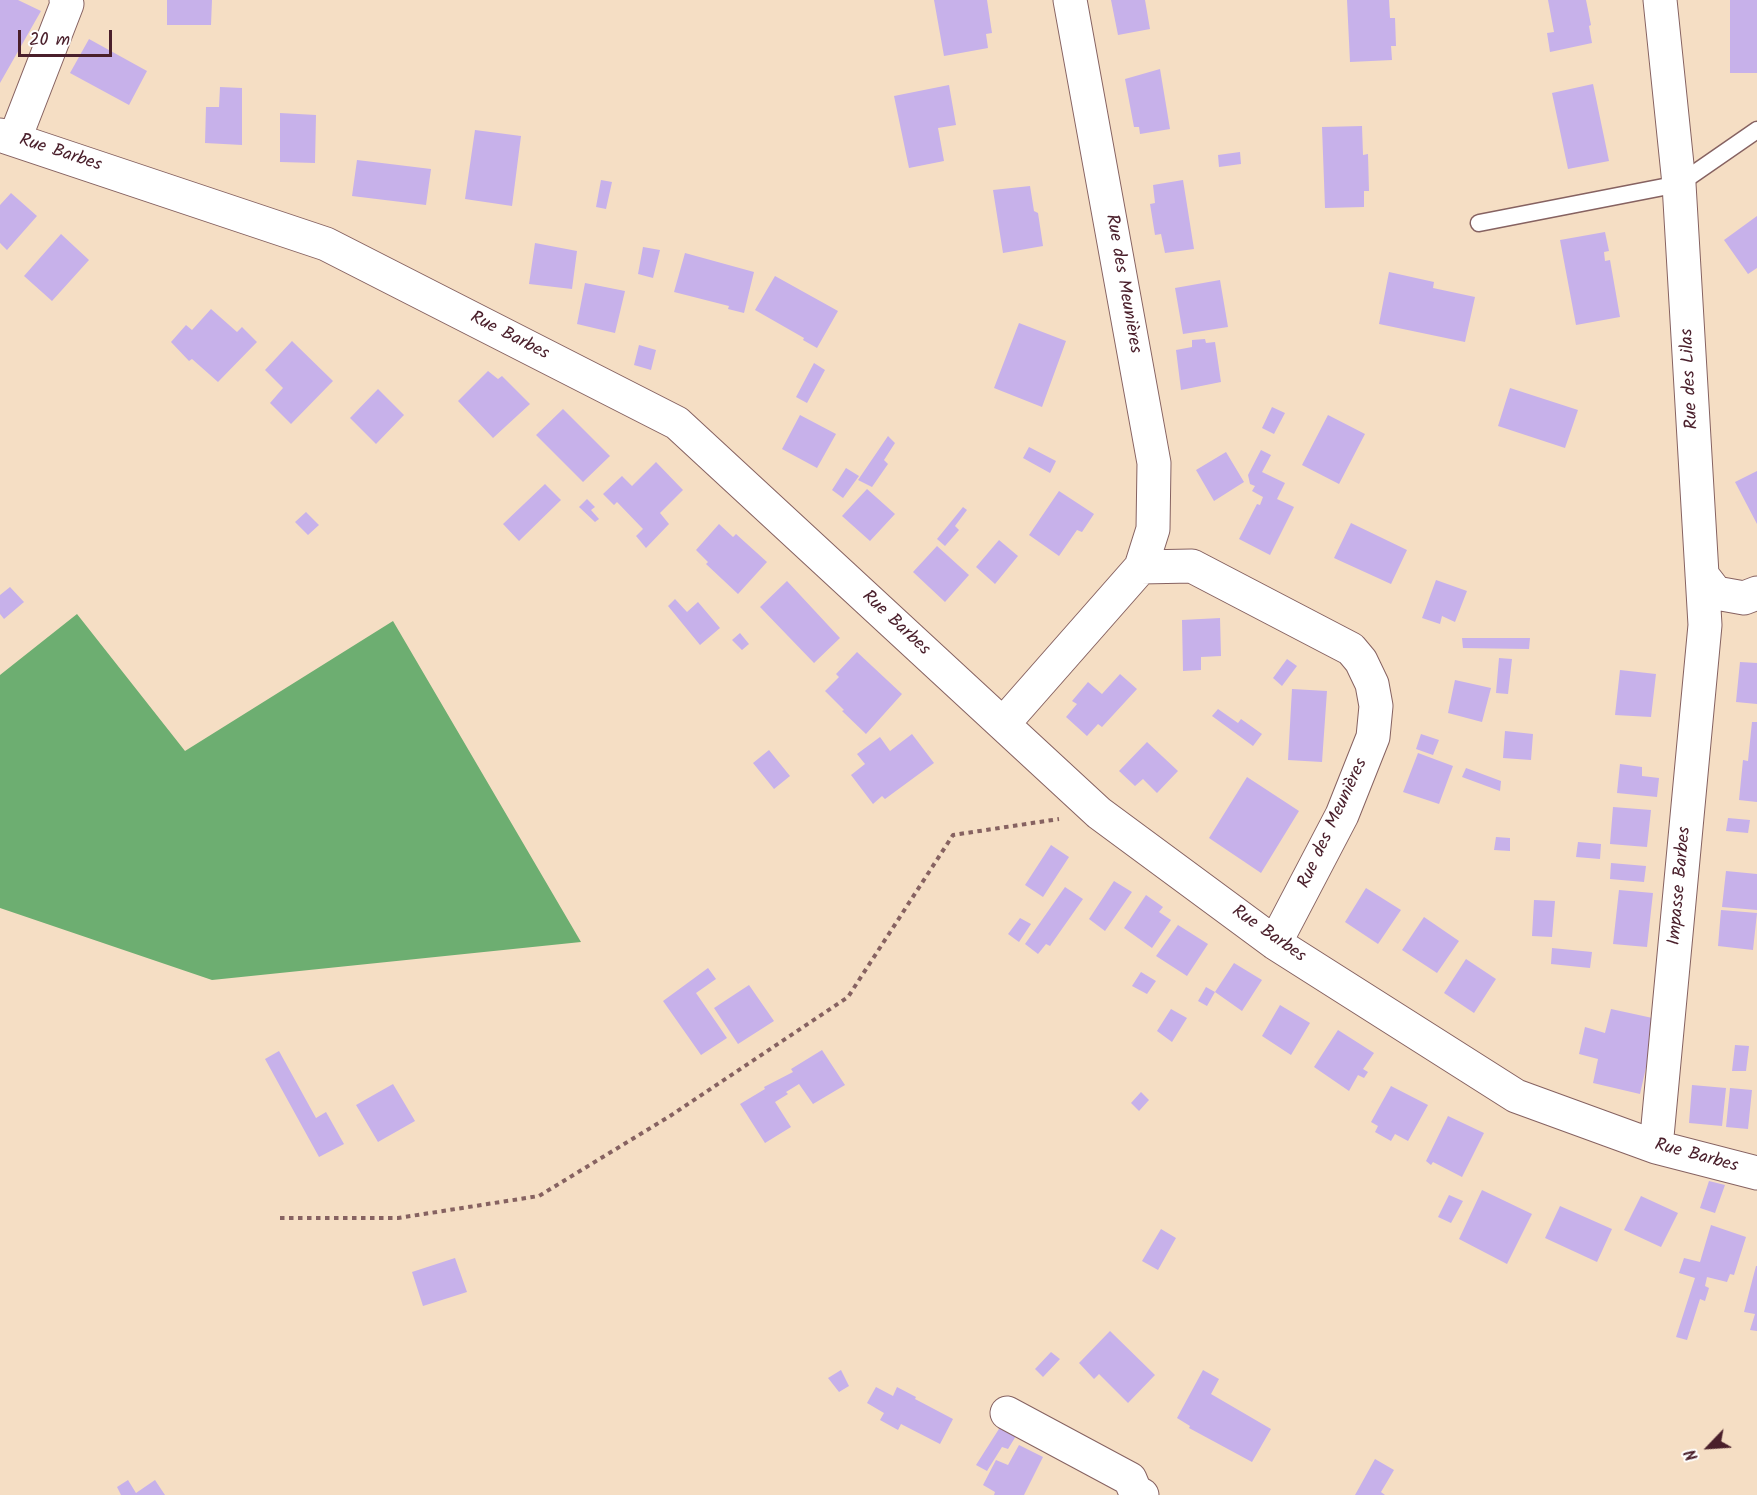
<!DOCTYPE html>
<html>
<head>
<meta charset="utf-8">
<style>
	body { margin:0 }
	#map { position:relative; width:1757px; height:1495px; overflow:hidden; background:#f5dec4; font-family:Kalam,sans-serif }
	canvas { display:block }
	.north { position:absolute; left:1679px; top:1417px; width:60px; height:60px; -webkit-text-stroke:4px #fff; paint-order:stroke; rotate:245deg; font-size:16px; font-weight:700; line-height:24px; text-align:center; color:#4a1f2b }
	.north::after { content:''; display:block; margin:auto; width:21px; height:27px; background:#4a1f2b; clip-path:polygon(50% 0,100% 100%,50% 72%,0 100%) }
	.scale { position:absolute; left:18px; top:30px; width:94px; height:27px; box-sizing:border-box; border:3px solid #4a1f2b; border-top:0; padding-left:8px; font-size:18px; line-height:21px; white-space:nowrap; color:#4a1f2b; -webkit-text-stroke:4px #fff; paint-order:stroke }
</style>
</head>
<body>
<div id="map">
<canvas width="1757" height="1495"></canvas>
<div class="north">N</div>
<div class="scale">20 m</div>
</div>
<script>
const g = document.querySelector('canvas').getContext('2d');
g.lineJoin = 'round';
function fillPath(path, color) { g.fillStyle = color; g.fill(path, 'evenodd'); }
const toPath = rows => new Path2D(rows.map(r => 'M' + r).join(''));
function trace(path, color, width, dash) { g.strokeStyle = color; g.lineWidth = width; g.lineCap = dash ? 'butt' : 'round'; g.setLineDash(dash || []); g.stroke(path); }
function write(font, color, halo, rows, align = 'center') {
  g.font = font + ' Kalam,sans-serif'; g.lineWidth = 6; g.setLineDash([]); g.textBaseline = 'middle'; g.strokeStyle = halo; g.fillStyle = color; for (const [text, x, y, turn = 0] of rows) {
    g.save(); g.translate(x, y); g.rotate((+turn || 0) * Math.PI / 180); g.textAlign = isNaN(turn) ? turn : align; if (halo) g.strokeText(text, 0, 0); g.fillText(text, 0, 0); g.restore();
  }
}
fillPath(toPath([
	[77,614,185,751,393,621,581,942,212,980,0,908,0,675]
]), '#6dae71');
fillPath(toPath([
	[0,0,18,0,41,11,0,83],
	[167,0,212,0,211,25,167,25],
	[934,0,987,0,992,33,986,34,988,48,944,56],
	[1111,0,1145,0,1150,29,1118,35],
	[1347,0,1389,0,1390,18,1395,18,1396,46,1391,46,1392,60,1350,62],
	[1548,0,1586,0,1591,25,1589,26,1592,43,1550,52,1547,33,1554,32],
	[1730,0,1757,0,1757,73,1730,73],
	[89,39,147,71,129,105,70,73],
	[1160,69,1170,129,1140,134,1139,127,1134,127,1125,79],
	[1593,84,1609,161,1568,169,1552,93],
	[949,85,956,125,938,128,944,161,909,168,894,96],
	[220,87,242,88,242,145,205,143,206,107,219,107],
	[280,113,316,115,315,163,280,162],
	[1362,126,1363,155,1368,154,1369,191,1364,191,1364,207,1325,208,1322,127],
	[475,130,521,136,512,206,465,199],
	[1240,152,1241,164,1219,167,1218,155],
	[357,160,431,169,426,205,352,196],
	[601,180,612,182,606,209,596,207],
	[1183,180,1194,249,1165,253,1161,234,1155,235,1150,204,1155,203,1153,185],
	[1030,186,1034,211,1038,213,1043,246,1003,253,993,190],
	[11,193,37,216,7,250,0,243,0,205],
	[1757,216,1757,268,1748,274,1724,240],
	[1605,232,1609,251,1604,252,1605,261,1610,260,1620,317,1576,325,1560,240],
	[61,234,89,260,52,301,24,276],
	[535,243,577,251,572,289,529,284],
	[643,247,660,250,653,278,638,274],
	[685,253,754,272,744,313,728,309,729,306,674,292],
	[1389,272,1434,282,1433,288,1475,297,1465,342,1379,324],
	[775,276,838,311,817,348,803,340,804,338,755,310],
	[1220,280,1228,327,1183,334,1175,288],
	[585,283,625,291,615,333,577,324],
	[211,309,237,332,242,327,257,342,218,382,192,359,189,361,171,342,186,325,192,330],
	[1019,323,1066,341,1042,407,994,388],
	[1205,339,1206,343,1215,342,1221,382,1181,390,1176,350,1192,347,1192,340],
	[292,341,333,381,291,424,270,403,283,388,265,370],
	[639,345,656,350,651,370,634,365],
	[814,363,825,370,807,403,796,397],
	[488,371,498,379,502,376,530,404,493,438,458,401],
	[1510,388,1578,410,1565,448,1498,426],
	[378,389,404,415,376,444,350,418],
	[1272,407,1285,413,1274,434,1262,428],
	[563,409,610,456,583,482,536,435],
	[800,415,836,434,817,468,782,449],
	[1328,415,1365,434,1339,484,1302,465],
	[888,436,895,443,884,460,888,464,872,487,858,480],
	[1029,447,1056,461,1050,473,1023,458],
	[1261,450,1271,455,1262,472,1285,483,1277,499,1294,507,1270,555,1239,539,1257,504,1260,505,1263,497,1252,491,1255,486,1250,484,1248,475],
	[1226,452,1244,482,1214,501,1196,470],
	[656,462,683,490,660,513,669,524,646,548,636,536,643,529,617,502,614,505,603,494,622,476,632,486],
	[846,468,859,476,843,498,832,490],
	[1757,471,1757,524,1735,482],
	[545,484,561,500,519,541,503,524],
	[867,489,895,514,870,541,842,516],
	[1059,491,1094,514,1082,532,1077,530,1059,556,1029,535],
	[587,499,595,507,591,510,599,519,595,522,579,507],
	[963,507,967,510,955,526,959,530,945,546,937,539],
	[306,512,319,525,308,535,295,522],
	[1351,523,1407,550,1391,584,1334,558],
	[719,524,733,537,736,534,767,562,738,594,706,564,708,562,696,550],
	[999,540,1018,556,995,584,976,567],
	[937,546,969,575,945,602,913,572],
	[1436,580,1467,591,1455,622,1442,616,1440,624,1422,618],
	[787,581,840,638,814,663,760,607],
	[10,587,24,602,4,619,0,614,0,595],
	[675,599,687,612,698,602,720,628,700,645,668,606],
	[1220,618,1221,656,1201,657,1201,670,1183,671,1182,620],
	[740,633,749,644,742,650,732,640],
	[1462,638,1530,638,1529,649,1463,648],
	[857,652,902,694,866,734,842,711,844,710,825,691,839,677,836,674],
	[1499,658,1512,659,1508,694,1496,693],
	[1287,659,1297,666,1282,686,1273,678],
	[1740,662,1757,663,1757,704,1736,702],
	[1620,670,1656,674,1651,717,1615,715],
	[1120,674,1137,689,1102,727,1098,724,1087,736,1066,717,1077,704,1072,701,1088,682,1102,694],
	[1455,680,1491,688,1482,722,1448,713],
	[1292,689,1327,691,1322,762,1288,760],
	[1218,709,1238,723,1241,719,1262,734,1253,746,1212,716],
	[1752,722,1757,722,1757,802,1739,800,1743,760,1748,761],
	[1505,731,1533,734,1531,760,1503,758],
	[912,734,934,763,885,799,882,796,873,804,851,775,865,764,857,754,880,737,890,751],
	[1421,734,1439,740,1433,755,1416,749],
	[1147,742,1178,771,1157,793,1143,779,1135,786,1119,771],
	[769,750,790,776,774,789,753,763],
	[1418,753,1453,766,1439,804,1403,792],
	[1620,764,1642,767,1642,776,1659,778,1657,797,1617,793],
	[1466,768,1501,781,1500,791,1462,777],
	[1247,777,1299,811,1261,873,1209,838],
	[1613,807,1651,810,1647,847,1610,844],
	[1728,818,1750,820,1748,833,1726,831],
	[1496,837,1510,838,1510,851,1494,850],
	[1578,842,1601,844,1600,859,1576,857],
	[1051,845,1069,857,1043,897,1025,885],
	[1611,863,1646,866,1644,882,1610,879],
	[1726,871,1757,874,1757,910,1722,907],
	[1114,881,1132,892,1105,931,1089,919],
	[1065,887,1083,899,1050,946,1046,944,1038,954,1025,944],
	[1366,888,1401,910,1378,944,1345,922],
	[1619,890,1653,893,1647,947,1613,944],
	[1146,895,1163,907,1159,912,1171,920,1152,948,1124,928],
	[1534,900,1555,901,1552,937,1532,936],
	[1721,910,1757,913,1753,950,1718,946],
	[1424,917,1459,941,1437,973,1402,950],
	[1020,918,1031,924,1019,942,1008,934],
	[1178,925,1208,944,1187,976,1156,956],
	[1552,948,1592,952,1590,968,1551,964],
	[1466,959,1496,979,1474,1013,1444,993],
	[1234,963,1262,980,1242,1011,1215,992],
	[708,968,716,979,696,993,727,1038,701,1055,663,1001],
	[1141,972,1156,981,1147,994,1132,986],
	[749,985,774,1021,738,1044,714,1008],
	[1206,987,1215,992,1207,1006,1198,1001],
	[1280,1005,1310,1023,1291,1055,1262,1036],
	[1171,1009,1187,1018,1172,1042,1157,1031],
	[1611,1009,1657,1019,1640,1094,1593,1083,1598,1059,1579,1054,1585,1027,1605,1033],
	[1338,1030,1374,1053,1363,1069,1368,1072,1364,1078,1358,1075,1349,1091,1314,1067],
	[1735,1045,1749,1046,1746,1071,1732,1071],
	[822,1050,845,1085,813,1104,799,1084,786,1092,788,1094,775,1102,791,1127,765,1143,740,1104,765,1089,764,1087,793,1072,791,1069],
	[279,1051,316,1118,326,1112,344,1144,319,1157,265,1059],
	[393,1084,415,1121,378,1142,356,1105],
	[1692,1085,1726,1088,1722,1126,1689,1123],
	[1391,1086,1428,1105,1408,1141,1395,1134,1391,1141,1375,1132,1378,1126,1371,1122],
	[1730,1088,1752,1090,1748,1129,1726,1127],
	[1141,1092,1149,1100,1139,1111,1131,1103],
	[1448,1116,1484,1133,1462,1177,1433,1162,1431,1165,1426,1161],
	[1709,1181,1725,1185,1715,1213,1700,1208],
	[1482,1190,1532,1214,1507,1264,1459,1239],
	[1449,1195,1463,1201,1451,1223,1438,1217],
	[1641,1196,1678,1213,1661,1247,1624,1230],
	[1560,1206,1612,1229,1597,1262,1545,1238],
	[1711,1225,1746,1237,1734,1275,1730,1274,1727,1282,1707,1277,1705,1286,1709,1288,1705,1301,1700,1299,1687,1340,1676,1337,1695,1278,1679,1273,1684,1258,1700,1262],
	[1161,1229,1176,1238,1158,1270,1142,1261],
	[455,1258,467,1292,423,1306,412,1272],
	[1756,1266,1757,1266,1757,1331,1750,1330,1755,1314,1744,1312],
	[1110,1331,1155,1375,1128,1403,1099,1374,1094,1379,1079,1363],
	[1051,1352,1060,1359,1043,1377,1035,1369],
	[841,1370,849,1386,839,1392,828,1378],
	[1203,1370,1219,1379,1211,1394,1271,1429,1252,1462,1189,1428,1190,1426,1177,1418],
	[876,1387,893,1396,897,1387,916,1397,915,1399,953,1419,940,1444,901,1424,898,1430,880,1420,884,1413,867,1403],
	[1004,1421,1019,1431,1008,1449,1002,1447,987,1471,976,1465],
	[1019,1445,1043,1457,1024,1495,994,1495,995,1492,983,1485,996,1460,1008,1465],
	[1375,1459,1394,1470,1381,1492,1385,1495,1355,1495],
	[128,1480,136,1493,155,1480,165,1495,121,1495,117,1487]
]), '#c7b1ea');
const lane = toPath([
	[1479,223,1679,184,1757,130]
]);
const street = toPath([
	[0,135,326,244,677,423,1099,813,1275,943,1516,1096,1656,1147,1757,1173],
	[15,138,67,4,66,0],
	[1141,567,1192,566,1351,649,1361,661,1372,684,1376,706,1373,737,1342,815,1275,943],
	[1702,575,1716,593,1744,598,1757,593],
	[1003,724,1141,567,1153,529,1154,463,1070,0],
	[1656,1147,1705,625,1679,184,1660,0],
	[1007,1413,1130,1479,1135,1491,1142,1495]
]);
trace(lane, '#866261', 19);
trace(street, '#866261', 35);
trace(toPath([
	[280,1218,398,1218,539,1196,670,1116,848,997,953,835,1059,819]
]), '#866261', 4, [4.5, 4.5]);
trace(lane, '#fff', 16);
trace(street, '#fff', 33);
write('18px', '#4a1f2b', '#fff', [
	["Rue Barbes",60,154,18],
	["Rue des Meunières",1122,284,80],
	["Rue Barbes",509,337,27],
	["Rue des Lilas",1691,379,-93],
	["Rue Barbes",895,624,43],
	["Rue des Meunières",1334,824,-65],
	["Impasse Barbes",1681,886,-85],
	["Rue Barbes",1268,935,35],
	["Rue Barbes",1696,1157,15]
]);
</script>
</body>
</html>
